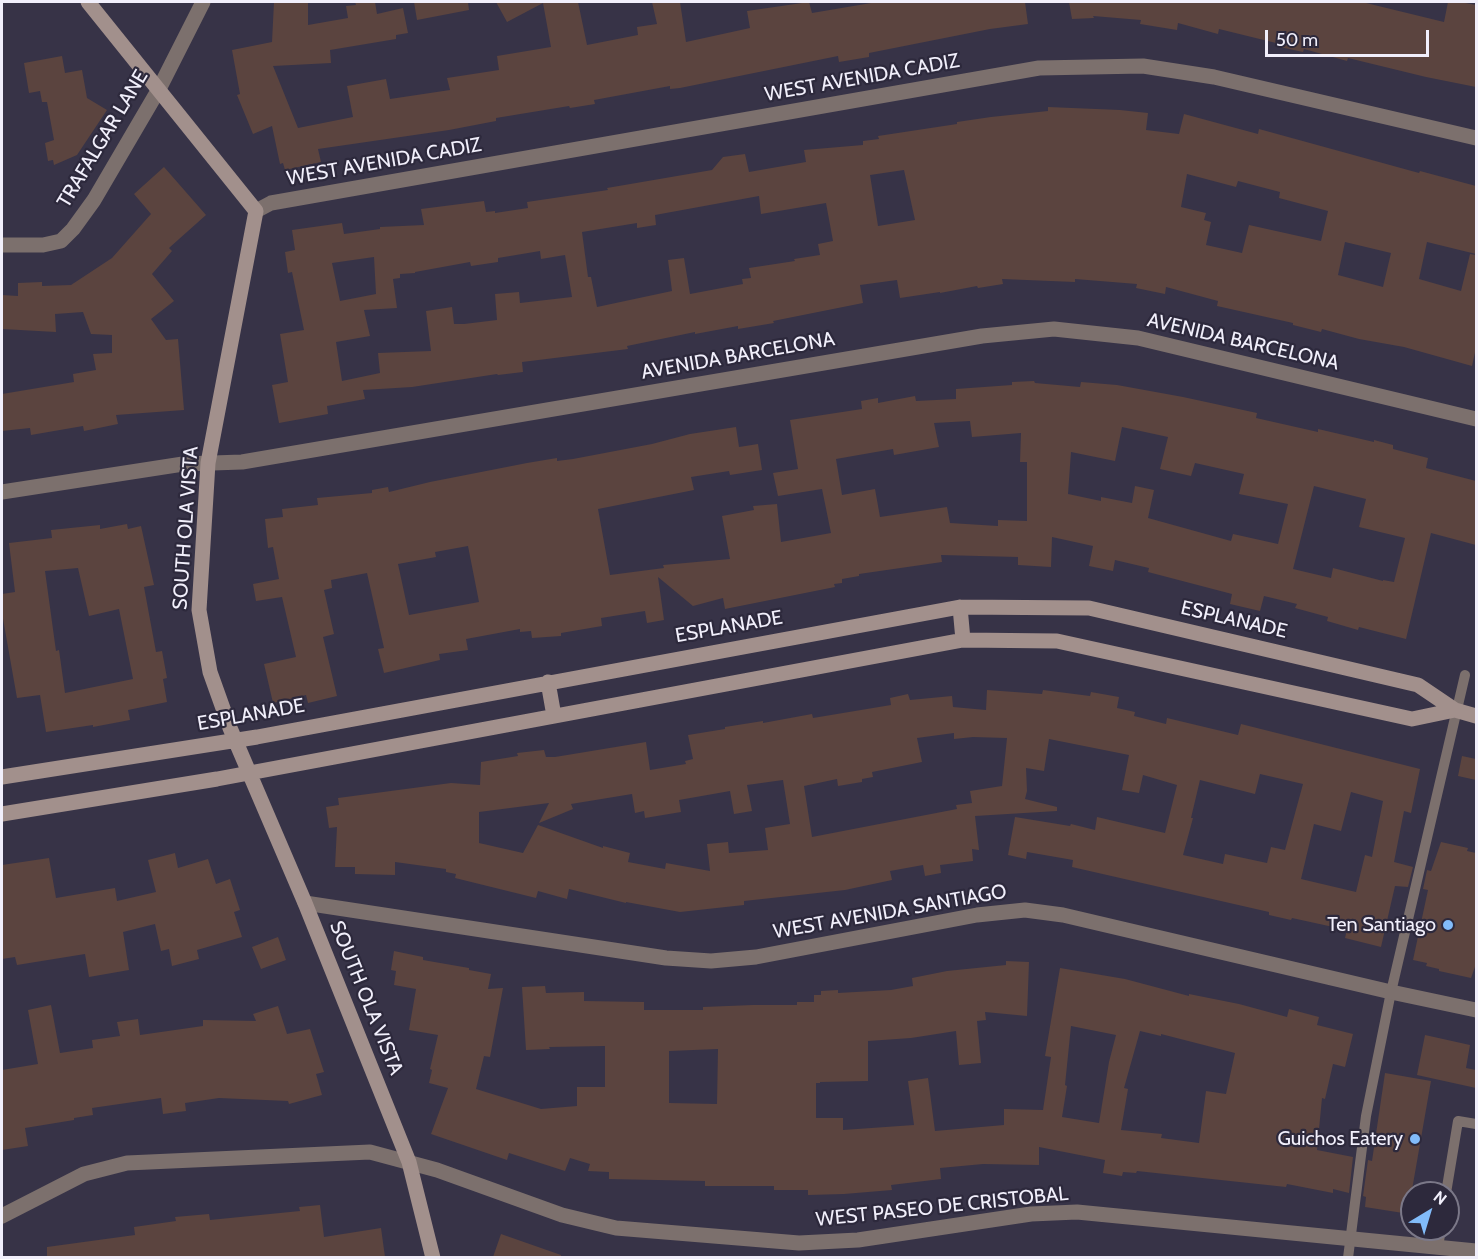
<!DOCTYPE html>
<html>
<head>
<meta charset="utf-8">
<style>
	body { margin:0 }
	#map { position:relative; width:1478px; height:1259px; overflow:hidden; background:#373347; font-family:Cabin,sans-serif }
	canvas { display:block }
	.frame { position:absolute; inset:0; border:3px solid #f1effb; pointer-events:none }
	.north { position:absolute; left:1400px; top:1181px; width:60px; height:60px; box-sizing:border-box; background:#2d293c; border:2px solid #7b7888; border-radius:50%; rotate:38deg; font-size:16px; font-weight:700; line-height:24px; text-align:center; color:#f1effb }
	.north::after { content:''; display:block; margin:auto; width:21px; height:27px; background:#82bcfa; clip-path:polygon(50% 0,100% 100%,50% 72%,0 100%) }
	.scale { position:absolute; left:1265px; top:30px; width:164px; height:27px; box-sizing:border-box; border:3px solid #f1effb; border-top:0; padding-left:8px; font-size:18px; line-height:21px; white-space:nowrap; color:#f1effb; -webkit-text-stroke:4px #2d293c; paint-order:stroke }
</style>
</head>
<body>
<div id="map">
<canvas width="1478" height="1259"></canvas>
<div class="frame"></div>
<div class="north">N</div>
<div class="scale">50 m</div>
</div>
<script>
const g = document.querySelector('canvas').getContext('2d');
g.lineJoin = 'round';
function fillPath(path, color) { g.fillStyle = color; g.fill(path, 'evenodd'); }
const toPath = rows => new Path2D(rows.map(r => 'M' + r).join(''));
function trace(path, color, width, dash) { g.strokeStyle = color; g.lineWidth = width; g.lineCap = dash ? 'butt' : 'round'; g.setLineDash(dash || []); g.stroke(path); }
function write(font, color, halo, rows, align = 'center') {
  g.font = font + ' Cabin,sans-serif'; g.lineWidth = 4.5; g.setLineDash([]); g.textBaseline = 'middle'; g.strokeStyle = halo; g.fillStyle = color; for (const [text, x, y, turn = 0] of rows) {
    g.save(); g.translate(x, y); g.rotate((+turn || 0) * Math.PI / 180); g.textAlign = isNaN(turn) ? turn : align; if (halo) g.strokeText(text, 0, 0); g.fillText(text, 0, 0); g.restore();
  }
}
fillPath(toPath([
	[274,2,302,2,302,3,308,3,308,25,348,18,346,6,356,5,355,2,375,2,377,14,403,8,408,33,396,35,396,39,330,50,331,63,273,66,298,128,353,117,347,86,386,79,390,99,450,90,447,78,499,70,497,56,551,47,543,3,507,22,496,2,578,2,587,45,638,35,637,27,657,24,652,2,680,2,686,42,750,28,747,11,809,2,812,13,877,2,1025,2,1028,24,990,29,869,53,869,57,839,62,838,56,680,88,670,89,670,86,594,100,595,104,570,108,569,106,496,118,496,121,449,130,318,149,321,162,285,170,283,163,280,164,272,126,253,134,237,95,240,94,232,50,272,42],
	[414,2,468,2,469,10,417,20],
	[1069,2,1362,2,1444,22,1448,2,1460,2,1476,5,1476,87,1426,77,1348,58,1347,61,1304,49,1303,52,1275,46,1276,43,1219,29,1218,34,1178,23,1177,30,1140,24,1141,20,1093,16,1094,18,1072,19],
	[62,56,65,73,82,70,87,98,107,110,77,155,54,165,53,160,48,161,45,143,54,140,47,102,42,102,40,91,29,93,24,63],
	[1048,107,1120,110,1148,113,1146,130,1179,134,1184,114,1258,134,1259,129,1419,173,1420,171,1476,186,1476,254,1427,242,1419,279,1461,291,1470,254,1476,255,1476,348,1472,366,1404,347,1359,339,1322,329,1321,332,1293,325,1293,323,1217,306,1218,301,1166,287,1165,294,1136,288,1137,284,1075,279,1075,282,1002,279,1003,284,978,288,977,286,940,293,940,292,900,298,897,280,860,285,863,303,773,321,774,323,738,329,738,326,695,334,695,332,627,346,628,349,522,362,523,372,498,375,497,374,412,387,363,390,365,399,327,406,328,414,279,423,272,385,288,382,280,334,304,330,292,272,288,273,285,252,295,250,292,230,342,223,344,234,380,229,380,227,424,225,421,209,484,201,486,212,495,211,495,213,528,208,527,202,608,190,607,188,712,170,723,157,745,154,749,172,806,162,804,150,863,145,863,141,879,139,878,136,957,124,957,122,991,117,1048,111],
	[904,170,915,220,878,226,870,175],
	[1187,174,1236,187,1238,181,1280,192,1279,198,1328,211,1321,241,1249,225,1242,253,1206,245,1211,222,1204,220,1206,213,1181,207],
	[759,196,761,214,826,203,833,241,818,244,820,255,794,259,795,261,749,268,751,278,742,279,743,284,690,294,684,258,668,260,672,291,597,307,591,277,588,277,582,232,637,223,637,228,656,225,655,215],
	[1345,242,1391,253,1383,287,1338,275],
	[540,251,541,259,565,255,572,297,520,303,519,292,495,294,497,320,464,324,454,324,452,307,426,311,431,351,378,353,380,373,342,381,336,342,370,336,364,310,397,308,393,279,400,278,400,274,415,273,415,272,470,262,471,266,498,262,498,258],
	[374,257,376,294,340,301,332,263],
	[164,167,206,215,169,248,172,251,152,274,174,301,151,319,166,340,178,339,184,410,116,415,118,424,84,431,83,426,31,435,30,428,2,431,2,394,74,382,73,374,96,370,93,354,112,353,112,335,91,334,83,312,55,314,56,332,2,329,2,295,18,296,18,283,42,282,42,286,71,285,112,258,151,214,134,194],
	[1034,381,1035,383,1080,387,1081,382,1117,385,1183,397,1257,413,1256,418,1318,432,1318,429,1374,442,1374,440,1393,445,1393,449,1428,458,1426,468,1476,481,1476,545,1431,533,1406,639,1359,627,1358,630,1334,623,1327,621,1328,617,1295,608,1297,604,1264,596,1260,611,1230,604,1232,594,1148,572,1149,568,1115,560,1113,571,1089,566,1093,546,1052,537,1051,567,1018,565,1018,557,941,555,942,562,859,574,859,576,842,579,842,583,834,584,835,587,725,609,723,598,693,606,658,577,664,620,647,623,645,611,601,618,602,626,561,633,561,636,532,638,531,631,520,632,520,629,466,639,468,650,439,654,440,660,384,673,378,649,384,648,367,573,331,580,332,588,324,590,334,634,323,637,337,696,308,703,306,695,273,703,264,664,296,657,282,597,256,601,253,584,279,579,273,547,268,548,265,519,283,517,282,509,318,505,317,498,372,493,372,490,388,487,389,492,430,482,527,463,557,458,557,461,573,459,652,444,690,434,736,427,739,447,758,444,762,470,730,475,729,471,691,477,694,490,598,509,610,575,664,568,663,565,730,559,722,516,754,510,753,506,777,504,781,542,831,533,822,489,778,496,773,473,798,469,790,420,862,409,861,401,878,398,878,403,915,396,916,401,956,399,956,389,1012,385,1012,382],
	[970,421,972,437,1021,433,1020,462,1027,462,1027,521,998,520,998,526,950,523,947,507,880,517,875,489,842,495,836,459,893,449,894,455,939,447,934,423],
	[1122,427,1168,437,1160,469,1191,476,1195,463,1244,474,1239,494,1288,504,1278,544,1233,534,1231,541,1148,518,1154,490,1135,486,1132,503,1101,497,1101,501,1068,494,1071,452,1115,461],
	[1314,486,1366,499,1359,527,1405,538,1394,582,1383,580,1383,581,1333,568,1331,578,1293,569],
	[468,546,479,602,409,615,398,564,436,557,435,552],
	[127,524,128,529,141,526,154,585,144,587,156,652,162,651,167,678,163,679,167,702,128,710,130,720,93,727,93,725,46,732,40,695,17,698,2,613,2,594,15,592,9,543,52,538,51,530,100,525,100,529],
	[78,568,89,616,119,609,133,679,65,693,59,650,56,651,45,571],
	[987,690,1042,694,1043,690,1090,696,1091,692,1119,697,1117,708,1135,712,1134,716,1166,724,1167,718,1238,735,1241,724,1420,769,1411,813,1404,811,1394,862,1413,867,1408,887,1395,886,1381,947,1345,938,1347,930,1292,918,1291,920,1269,915,1269,912,1072,867,1073,860,1027,852,1026,859,1008,855,1015,817,1070,826,1071,824,1095,830,1097,817,1165,833,1177,785,1143,775,1139,793,1122,790,1129,755,1049,739,1044,771,1026,768,1027,791,1025,799,1057,807,1057,811,975,816,979,850,972,849,973,861,940,865,941,873,925,876,923,865,890,871,892,880,845,890,744,901,744,905,680,912,626,902,626,903,569,889,567,899,538,891,536,898,455,878,456,874,446,872,446,869,395,862,395,875,355,874,355,867,335,867,337,827,329,828,326,807,339,805,338,798,451,783,480,785,481,762,518,756,517,753,544,750,546,757,555,757,646,742,650,770,686,764,685,761,693,759,688,735,725,729,725,727,763,721,763,723,812,714,813,718,891,705,890,698,908,694,910,700,952,696,953,707,986,710],
	[954,733,954,739,973,737,1007,738,1002,786,970,791,972,803,956,805,957,809,812,837,804,786,837,779,838,786,862,782,862,779,873,777,872,772,922,762,917,738],
	[1260,774,1303,784,1285,850,1271,847,1267,863,1225,854,1223,864,1183,855,1193,818,1191,818,1200,780,1255,794],
	[783,780,790,824,765,828,768,850,729,853,728,842,707,844,710,871,666,863,665,869,628,862,630,853,603,846,603,848,538,825,523,853,479,843,479,812,549,803,539,823,573,809,571,804,632,794,635,813,644,811,645,818,681,812,679,800,730,791,734,814,752,811,747,785],
	[1351,792,1383,801,1372,857,1365,855,1356,892,1301,879,1314,824,1341,831],
	[1462,756,1476,759,1476,780,1458,776],
	[1441,842,1468,848,1467,851,1476,853,1476,964,1471,978,1439,971,1439,969,1426,966,1427,963,1413,960,1428,890,1423,889,1427,870,1431,871],
	[175,853,178,868,208,859,216,884,230,879,240,910,234,912,242,937,197,950,199,959,172,966,169,949,161,951,155,924,123,932,129,970,89,977,85,954,17,965,15,957,2,959,2,865,49,858,56,898,115,888,117,901,156,892,148,860],
	[278,937,286,960,261,969,252,947],
	[394,951,423,957,423,960,469,968,469,970,491,974,488,989,503,988,490,1057,484,1056,476,1089,541,1109,577,1106,577,1087,605,1087,605,1046,549,1047,550,1049,526,1050,522,987,545,986,546,993,584,992,584,1001,644,1002,644,1010,703,1010,703,1007,753,1005,797,1005,797,1002,814,1002,814,995,821,995,821,991,838,990,838,993,891,990,913,986,912,978,947,971,1006,965,1006,961,1029,962,1027,1016,985,1012,986,1020,977,1021,981,1063,959,1065,956,1031,911,1038,868,1041,868,1081,820,1082,820,1083,816,1083,816,1118,843,1118,843,1130,914,1125,908,1081,928,1078,935,1131,1004,1125,1004,1109,1043,1110,1051,1057,1045,1056,1060,968,1125,979,1189,996,1189,994,1239,1004,1287,1017,1289,1009,1319,1017,1317,1025,1353,1034,1345,1067,1333,1064,1325,1099,1322,1098,1317,1150,1353,1157,1349,1193,1333,1189,1333,1193,1287,1184,1286,1187,1137,1171,1136,1173,1123,1172,1122,1176,1103,1173,1105,1160,1039,1147,1039,1165,983,1164,940,1168,941,1179,891,1185,892,1190,844,1194,808,1195,808,1190,774,1190,774,1186,705,1186,705,1181,609,1179,609,1172,588,1171,590,1164,570,1158,565,1171,509,1153,507,1160,431,1134,448,1088,429,1083,432,1070,430,1069,438,1035,409,1030,416,989,394,985,396,971,391,970],
	[1071,1026,1116,1035,1109,1062,1099,1123,1062,1117,1067,1086,1065,1085],
	[1140,1031,1161,1036,1161,1034,1235,1053,1226,1094,1206,1091,1199,1143,1161,1138,1162,1134,1121,1130,1128,1089,1124,1088],
	[718,1049,717,1104,669,1103,669,1051],
	[51,1005,60,1053,93,1048,92,1040,120,1036,117,1022,138,1019,140,1035,203,1026,203,1020,256,1021,253,1014,278,1006,287,1034,310,1029,324,1072,316,1074,322,1095,289,1104,288,1101,219,1098,185,1103,186,1111,163,1114,161,1098,92,1108,93,1115,74,1118,74,1120,25,1128,28,1146,2,1150,2,1070,38,1064,28,1010],
	[1425,1035,1470,1045,1466,1068,1476,1070,1476,1088,1417,1075],
	[1385,1073,1431,1081,1409,1207,1405,1207,1403,1213,1365,1207,1366,1197,1363,1196,1368,1160,1372,1161],
	[320,1205,324,1237,381,1228,385,1257,47,1257,47,1247,135,1235,134,1227,176,1221,175,1217,209,1214,210,1220,300,1211,299,1207],
	[501,1234,561,1255,561,1257,493,1257]
]), '#5b443f');
trace(toPath([
	[1446,1193,1458,1121,1476,1124],
	[1438,1247,1441,1229],
	[1348,1258,1366,1116,1391,992,1465,675]
]), '#7c706d', 10);
trace(toPath([
	[256,211,271,203,1039,68,1143,66,1214,77,1476,138],
	[2,245,43,245,61,241,73,229,94,200,159,89,203,2],
	[2,492,183,464,242,462,982,336,1054,329,1138,338,1476,419],
	[305,903,666,958,711,961,756,957,977,915,1025,910,1063,915,1391,992,1476,1010],
	[2,1216,84,1174,127,1163,370,1152,437,1170,562,1215,616,1228,799,1243,858,1240,1031,1214,1077,1212,1476,1251]
]), '#7c706d', 15);
trace(toPath([
	[88,2,256,211,208,463,199,610,210,672,230,728,305,903,409,1162,433,1258],
	[960,607,963,640],
	[548,682,554,716],
	[2,777,257,737,960,607,1089,608,1418,685,1455,710,1476,716],
	[2,814,217,779,963,640,1057,641,1412,719,1455,710]
]), '#a2908c', 15);
for (const [x, y, r, color] of [
	[1448,925,6,"#82bcfa"],
	[1415,1139,6,"#82bcfa"]
]) { const dot = new Path2D(); dot.arc(x, y, r, 0, 2 * Math.PI); g.fillStyle = color; g.fill(dot); trace(dot, '#2d293c', 2); }
write('20px', '#f1effb', '#2d293c', [
	["WEST AVENIDA CADIZ",862,78,-10],
	["TRAFALGAR LANE",103,139,-59],
	["WEST AVENIDA CADIZ",384,162,-10],
	["AVENIDA BARCELONA",1243,342,13],
	["AVENIDA BARCELONA",738,356,-10],
	["SOUTH OLA VISTA",186,528,-86],
	["ESPLANADE",1234,620,13],
	["ESPLANADE",729,627,-10],
	["ESPLANADE",251,715,-10],
	["WEST AVENIDA SANTIAGO",890,912,-10],
	["SOUTH OLA VISTA",366,998,68],
	["WEST PASEO DE CRISTOBAL",942,1207,-6]
]);
write('20px', '#f1effb', '#2d293c', [
	["Ten Santiago",1436,925],
	["Guichos Eatery",1403,1139]
], 'right');
</script>
</body>
</html>
